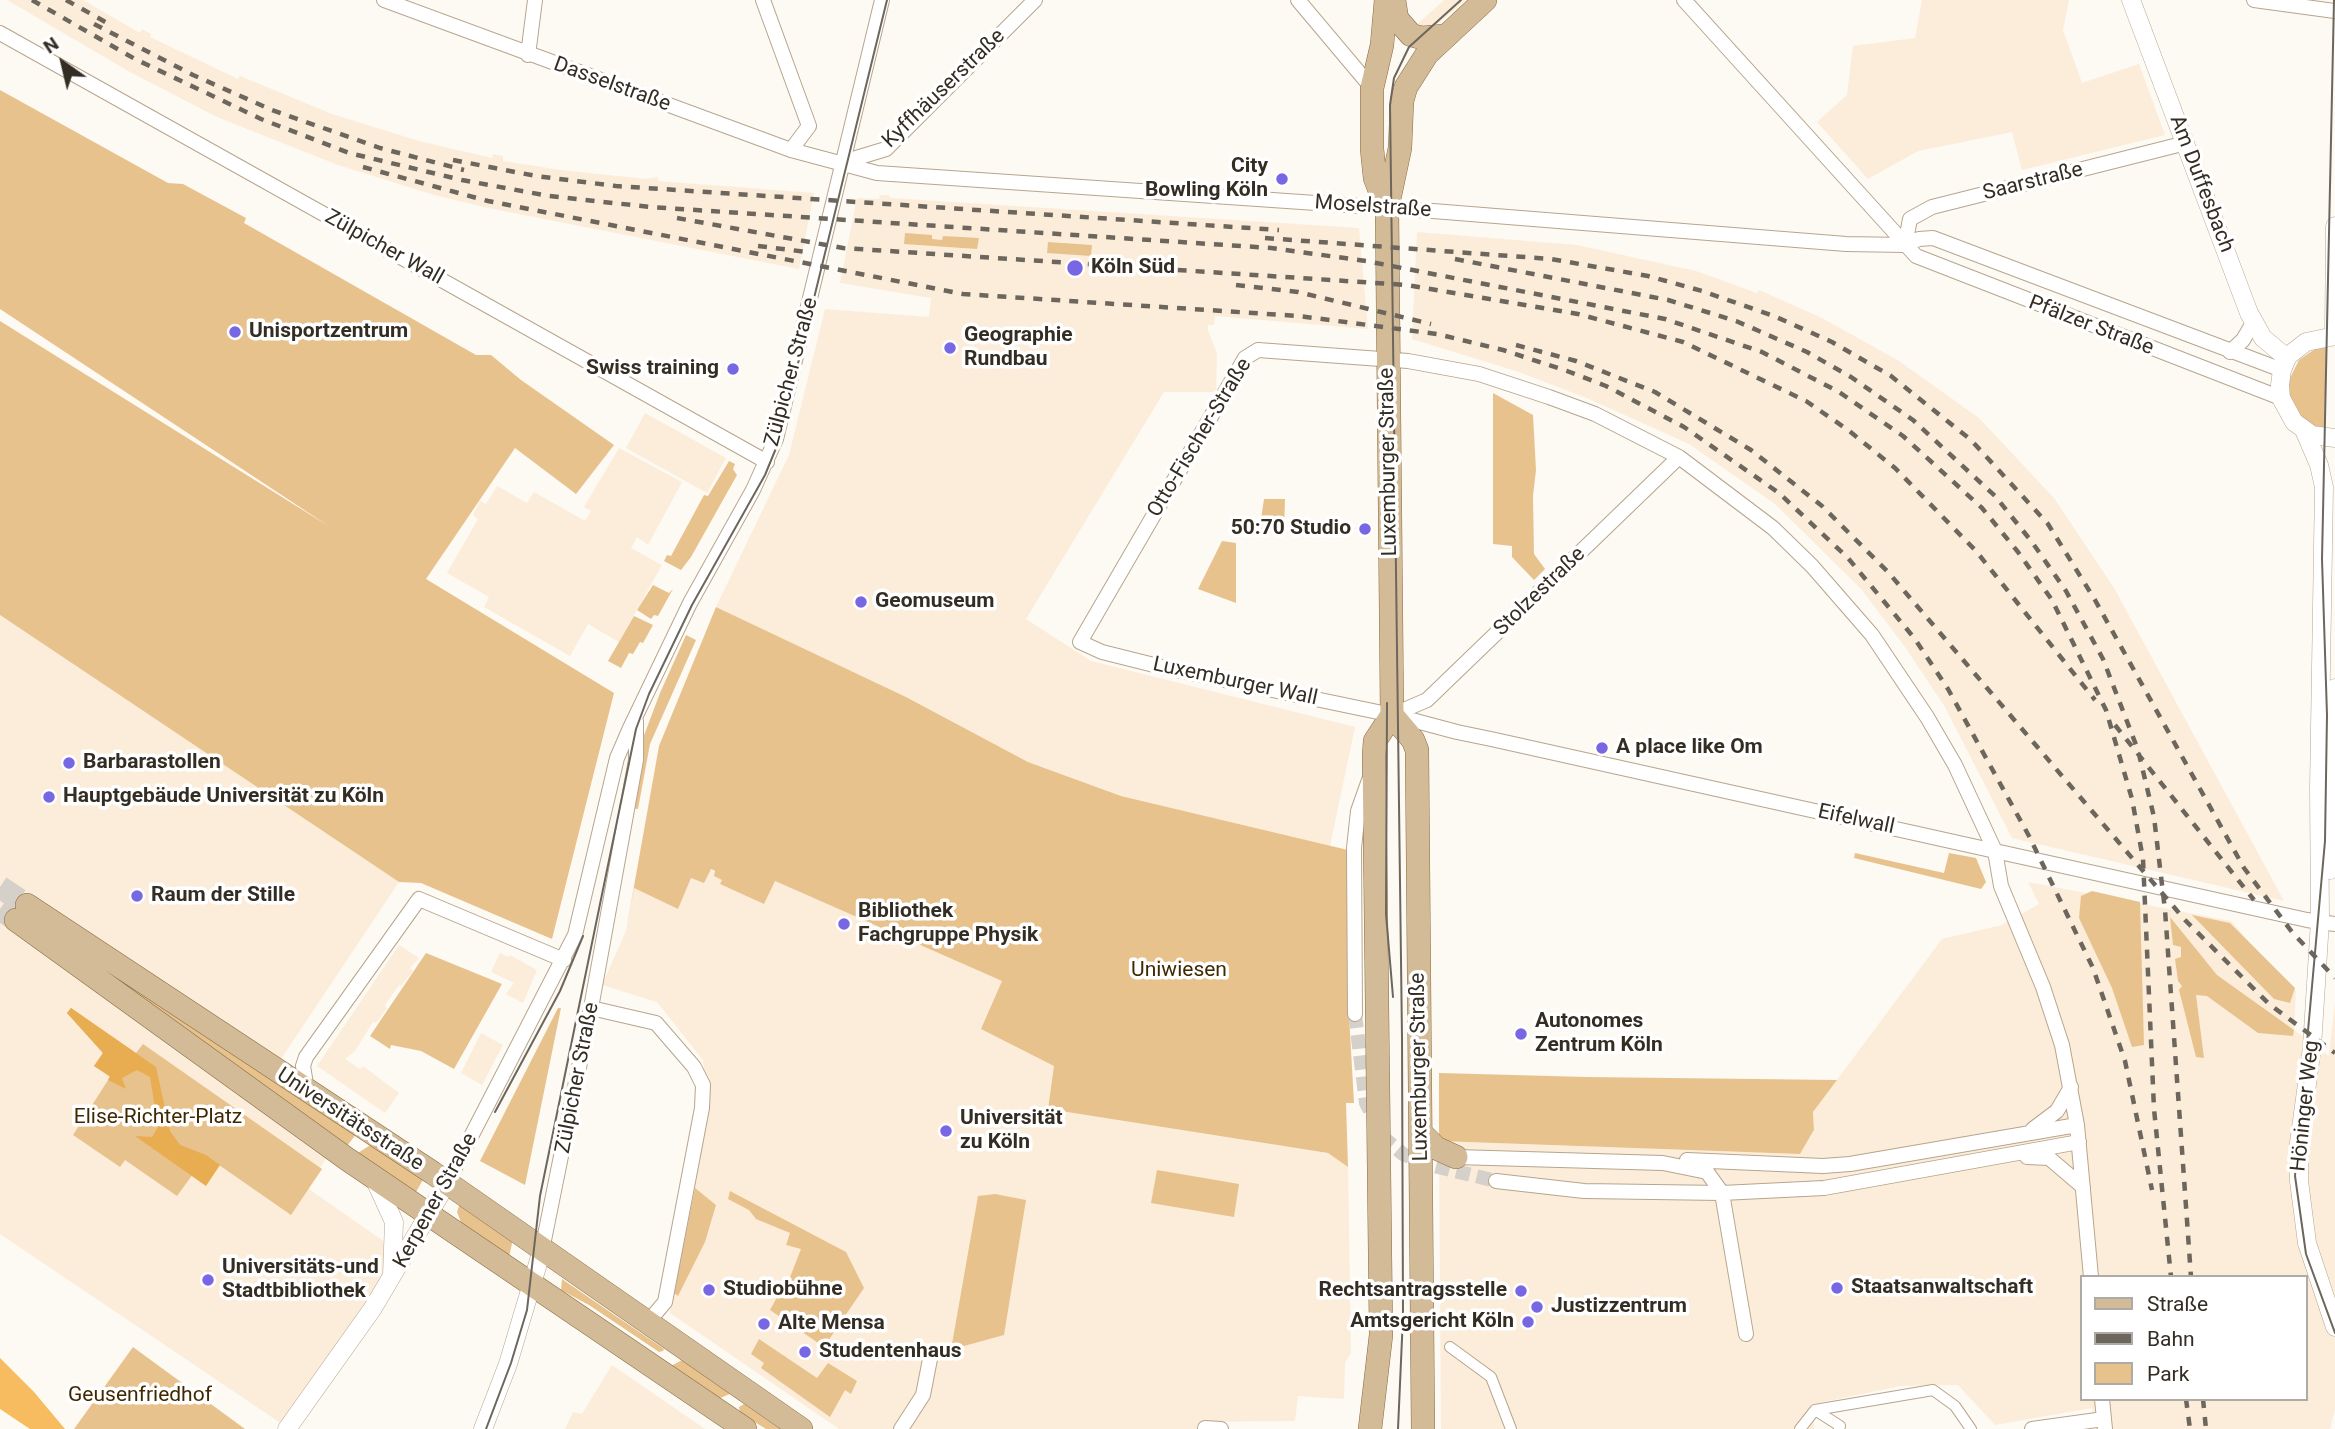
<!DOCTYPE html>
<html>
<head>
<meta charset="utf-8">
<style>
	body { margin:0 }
	#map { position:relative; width:2335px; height:1429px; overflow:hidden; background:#fdf9f3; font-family:Roboto,sans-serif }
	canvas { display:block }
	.legend { position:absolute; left:2080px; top:1275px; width:228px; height:126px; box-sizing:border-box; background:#fff; border:2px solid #aeaba7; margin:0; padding:9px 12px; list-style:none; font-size:21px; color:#342d23 }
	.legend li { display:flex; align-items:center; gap:14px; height:35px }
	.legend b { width:35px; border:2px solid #aeaba7 }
	.north { position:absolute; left:28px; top:28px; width:70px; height:70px; -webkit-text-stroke:5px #fff; paint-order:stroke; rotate:326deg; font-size:19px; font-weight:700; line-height:28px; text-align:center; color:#342d23 }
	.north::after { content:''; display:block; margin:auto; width:24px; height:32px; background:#342d23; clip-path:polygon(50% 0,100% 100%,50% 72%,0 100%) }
</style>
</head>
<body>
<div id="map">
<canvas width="2335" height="1429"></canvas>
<ul class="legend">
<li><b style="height:9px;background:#d3bb97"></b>Straße</li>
<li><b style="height:9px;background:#6c665d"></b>Bahn</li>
<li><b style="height:19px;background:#e8c28d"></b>Park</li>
</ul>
<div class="north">N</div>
</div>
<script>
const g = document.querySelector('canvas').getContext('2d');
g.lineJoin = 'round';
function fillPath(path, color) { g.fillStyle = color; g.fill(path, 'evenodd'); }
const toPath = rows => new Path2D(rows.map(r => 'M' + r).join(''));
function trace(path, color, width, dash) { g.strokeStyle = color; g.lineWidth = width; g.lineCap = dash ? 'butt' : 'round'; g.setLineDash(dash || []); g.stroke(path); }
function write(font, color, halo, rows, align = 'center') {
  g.font = font + ' Roboto,sans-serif'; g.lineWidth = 7; g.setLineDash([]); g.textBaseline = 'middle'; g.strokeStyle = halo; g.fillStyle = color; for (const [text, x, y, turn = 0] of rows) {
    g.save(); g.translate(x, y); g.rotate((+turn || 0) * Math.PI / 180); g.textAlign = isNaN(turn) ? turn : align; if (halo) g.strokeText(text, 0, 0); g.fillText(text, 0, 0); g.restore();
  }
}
fillPath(toPath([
	[7,0,83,0,140,33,142,29,151,34,150,37,238,79,240,76,332,114,419,141,492,158,493,154,503,156,503,161,561,170,646,179,658,177,658,181,814,193,799,269,488,208,434,195,338,165,217,117,130,72],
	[1444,0,1466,0,1427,33,1412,29],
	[1922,0,2069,0,2063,30,2082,83,2139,64,2165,135,2022,170,2012,132,1918,151,1868,179,1817,122,1847,95,1853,46,1915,38],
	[880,195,889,195,890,198,1359,228,1368,329,1215,316,1214,325,1208,325,1208,330,1217,354,1216,392,1164,392,1026,619,1091,661,1355,727,1330,846,1121,796,1028,762,906,697,716,607,789,455,825,309,929,317,931,298,840,283,857,198,879,199],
	[1417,232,1577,245,1696,271,1757,293,1759,290,1822,318,1899,361,1979,418,2054,498,2114,588,2284,901,2012,838,1945,707,1905,647,1862,590,1775,504,1689,444,1589,399,1516,371,1412,339],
	[645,413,726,458,707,493,626,448],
	[619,448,682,482,648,545,637,537,631,548,662,565,619,642,588,624,570,656,484,607,489,597,447,573,478,519,473,515,480,501,486,504,497,486,527,503,534,492,585,521,591,511,584,507],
	[0,615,399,882,265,1083,342,1136,306,1187,389,1245,386,1277,288,1428,0,1234],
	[710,869,723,880,720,884,775,881,1002,981,1055,1066,1048,1109,1328,1153,1348,1167,1351,1353,1345,1363,1344,1399,1298,1396,1295,1421,1199,1422,1200,1429,839,1429,670,1313,708,1103,703,1060,657,1002,602,985,626,931,634,888,691,878],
	[2028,882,2231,921,2280,978,2296,991,2294,1030,2329,1056,2335,1002,2335,1410,2330,1429,2096,1429,2092,1408,1995,1425,1958,1385,1901,1386,1813,1404,1814,1429,1441,1429,1439,1141,1800,1154,1814,1131,1813,1112,1942,939,2002,925,2039,904],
	[2081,1277,2305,1277,2305,1399,2081,1399],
	[399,945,419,958,410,968,413,971,401,986,399,985,385,1005,387,1008,376,1023,373,1022,355,1051,345,1059,360,1069,363,1066,399,1093,385,1113,317,1066],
	[500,953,509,957,510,955,537,970,523,1003,506,994,514,983,491,972],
	[481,1033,503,1045,482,1085,461,1073],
	[612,1365,705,1429,565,1429,573,1412,582,1414]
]), '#fcedda');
fillPath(toPath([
	[0,90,168,183,183,184,246,218,244,223,476,355,491,355,521,380,614,445,576,494,515,448,426,579,614,693,552,939,421,883,399,882,0,615,0,321,330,527,0,309],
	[905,233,932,235,932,239,942,240,943,236,979,238,977,249,904,244],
	[1048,242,1092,245,1091,256,1047,253],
	[2326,346,2326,358,2324,432,2299,418,2288,391,2290,378,2299,360,2315,349],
	[1493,393,1533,415,1536,470,1533,496,1534,554,1545,569,1534,580,1512,557,1512,546,1493,544],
	[729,461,735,464,733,469,737,475,691,557,681,570,664,561,667,555,671,556,704,495,708,496],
	[1264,499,1285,499,1284,534,1259,532],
	[1222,541,1236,543,1236,603,1198,589],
	[653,585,669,593,673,589,658,616,654,615,651,619,637,610],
	[716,607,906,697,1028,762,1121,796,1348,850,1349,1015,1354,1103,1346,1103,1348,1167,1328,1153,1048,1109,1054,1066,981,1029,1002,981,775,881,764,904,720,884,722,880,714,876,715,871,711,869,704,883,691,878,678,909,634,888,626,931,659,746],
	[634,616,653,625,643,643,640,642,633,654,629,653,621,668,608,661],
	[686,635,696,640,650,744,638,809,630,808,640,746,660,693],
	[1855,853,1944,873,1949,853,1976,858,1986,882,1981,889,1854,858],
	[2092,891,2140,902,2144,1045,2132,1047,2112,988,2079,918,2081,896],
	[2192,915,2230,923,2295,988,2290,1003,2274,999],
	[2170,917,2217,975,2294,1030,2293,1036,2258,1033,2207,996,2196,995,2204,1058,2196,1057,2179,990,2182,986,2178,981,2175,959,2181,957,2181,947,2173,945],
	[426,953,502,984,454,1069,421,1051,391,1045,390,1049,370,1036],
	[106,969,357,1133,347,1146,104,973],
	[71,1008,136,1053,143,1044,322,1169,291,1215,206,1156,177,1196,125,1160,120,1167,73,1135,110,1077,94,1066,103,1053,67,1013],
	[558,1008,561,1008,525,1185,480,1161],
	[1439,1073,1587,1077,1837,1080,1813,1112,1814,1130,1800,1154,1439,1141],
	[372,1144,424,1178,416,1192,358,1153],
	[1157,1170,1239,1184,1234,1217,1151,1203],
	[695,1188,716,1205,705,1242,678,1296,674,1293],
	[730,1191,846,1252,864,1288,824,1347,770,1310,781,1290,785,1290,801,1249,786,1245,790,1233,756,1219,749,1210,728,1199],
	[995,1194,1026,1200,1004,1335,964,1346,952,1344,978,1196],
	[460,1203,513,1239,509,1257,462,1225,457,1212],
	[562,1279,664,1349,663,1351,659,1352,589,1305,561,1290],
	[759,1339,817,1378,828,1363,857,1381,851,1394,845,1390,830,1417,761,1368,764,1363,751,1354],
	[133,1347,245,1429,74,1429],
	[684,1359,732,1393,718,1399,671,1366],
	[744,1404,780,1429,766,1429,740,1413,739,1407]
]), '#e8c28d');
fillPath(toPath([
	[0,1358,34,1392,65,1429,30,1429,0,1409]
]), '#f7bb60');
fillPath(toPath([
	[71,1008,156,1067,170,1131,180,1145,206,1155,220,1165,206,1186,135,1136,152,1137,158,1127,150,1077,137,1070,122,1078,126,1089,108,1080,110,1076,94,1066,103,1053,67,1013]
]), '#e8ac51');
trace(toPath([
	[1355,1014,1366,1103,1385,1139,1403,1154,1430,1165,1496,1181]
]), '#d5d0c9', 14, [14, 7]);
trace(toPath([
	[0,887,27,905],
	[0,909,16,920]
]), '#d5d0c9', 23, [23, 11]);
const pedestrian = toPath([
	[1450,1347,1491,1377,1511,1429],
	[1815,1410,1840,1426,1839,1429],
	[1800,1429,1815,1410,1933,1390,1955,1406,1971,1429]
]);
const minor = toPath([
	[384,0,791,150,877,173,1433,211,1846,244,1905,245,1919,239,1933,238,2282,370],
	[763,0,809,126,791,150],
	[1298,0,1372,88],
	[1684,0,1916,256,2281,398],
	[2254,0,2335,11],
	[0,33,767,462],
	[528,55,535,0],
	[843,162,886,149,1035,0],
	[1905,245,1910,219,1932,207,2186,143],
	[2230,352,2243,340,2254,321],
	[1392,715,1427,700,1679,457],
	[591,1008,656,1023,694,1067,703,1085,702,1108,665,1302,648,1322],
	[1355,1014,1354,848,1358,811,1369,780],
	[307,1090,303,1066,306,1057,419,899,564,960],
	[2033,1129,2057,1111,2071,1087],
	[1456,1157,1663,1163,1707,1172,1722,1193,1746,1334],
	[2027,1157,2049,1158,2083,1187],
	[1687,1160,1823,1166,1850,1164,2077,1125],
	[1496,1181,1584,1191,1722,1193,1824,1188,2079,1142],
	[447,1183,575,935,617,758,630,728,690,603,753,490,776,439,882,0],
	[542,1250,591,1008,636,760,636,721],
	[2091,1277,2077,1125,2062,1045,2043,987,2001,886,1995,851,1955,765,1927,717,1872,635,1812,566,1773,528,1679,457,1595,414,1549,397,1479,374,1408,361,1258,350,1245,358,1080,642,1102,652,1162,667,1397,716,1457,732,1491,739,1995,851,2307,920,2335,924],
	[2102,1399,2105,1429],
	[1205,1428,1221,1429],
	[901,1429,923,1395,931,1354],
	[2032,1429,2104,1419]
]);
const tertiary = toPath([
	[2131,0,2249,313,2263,338,2287,358],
	[2334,336,2335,226],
	[2335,336,2306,342,2288,356,2282,370,2280,385,2281,398,2294,422,2312,435,2335,438],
	[2304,430,2319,465,2324,487,2319,788,2320,921,2312,1047,2299,1143,2299,1181,2307,1243,2335,1327],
	[2330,870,2335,688],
	[374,1178,394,1222,392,1275],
	[287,1429,373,1308,447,1183],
	[483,1429,508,1364,542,1250]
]);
const primary = toPath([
	[1386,0,1382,45,1372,88,1372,149,1375,178,1387,209],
	[1394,0,1397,19,1411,35,1422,38,1443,36],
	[27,905,433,1173,801,1429],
	[16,920,347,1159,745,1429],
	[1421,1133,1436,1148,1456,1157],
	[1370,1429,1381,1335,1374,755,1375,741,1392,715],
	[1423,1429,1417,750,1413,740,1392,715,1387,209,1400,148,1402,101,1406,87,1427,54,1485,0]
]);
trace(pedestrian, '#b7a58d', 12);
trace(minor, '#b7a58d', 16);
trace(tertiary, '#b7a58d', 19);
trace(primary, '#886c42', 24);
trace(pedestrian, '#fff', 10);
trace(minor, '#fff', 14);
trace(tertiary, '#fff', 18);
trace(primary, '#d3bb97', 23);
trace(toPath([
	[2334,0,2322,559,2327,715,2325,841,2295,1176,2306,1254,2335,1333],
	[1387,703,1386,914,1393,997],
	[495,1112,560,991,583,936],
	[486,1429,511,1363,527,1310,540,1196,636,729,649,694,692,605,765,475,779,441,887,0],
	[1398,1429,1403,1316,1402,1037,1390,105,1394,78,1409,47,1461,0]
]), '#6c665d', 2);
trace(toPath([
	[32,0,135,59,261,119,349,153,462,180,549,196,650,207,1271,248,1366,261,1665,319,1762,352,1839,392,1903,436,1982,508,2018,552,2052,600,2106,710,2132,799,2143,859,2154,1109,2171,1277],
	[66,0,109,24],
	[94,24,193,75,272,110,380,148,464,170],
	[453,160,536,176,616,186,1279,230],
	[363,167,488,201,963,294,1299,316,1437,334,1503,350,1567,371,1606,386,1684,427,1779,493,1848,558,1915,639,1948,689,2029,836,2093,968,2125,1061,2152,1190],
	[677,218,843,248,1407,285,1578,314,1683,342,1806,401,1848,430,1895,468,1976,551,2095,700],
	[1265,238,1551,259,1648,276,1702,291,1774,316,1832,342,1891,376,1971,440,2048,524,2095,600,2244,868,2292,932,2335,978],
	[758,246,807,252],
	[1455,259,1668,300,1736,321,1807,352,1851,377,1913,420,1995,496,2032,542,2066,591,2103,659,2138,750,2154,817,2165,910,2191,1277],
	[1236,285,1298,292,1431,324],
	[1516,345,1576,361,1655,392,1751,450,1822,506,1888,572,2185,920,2269,1004,2335,1053],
	[2115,725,2254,900],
	[2186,1399,2190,1429],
	[2203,1399,2206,1429]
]), '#6c665d', 4.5, [9, 9]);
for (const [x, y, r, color] of [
	[1282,179,7,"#7867e2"],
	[1075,268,9,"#7867e2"],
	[235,332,7,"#7867e2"],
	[950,348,7,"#7867e2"],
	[733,369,7,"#7867e2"],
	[1365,529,7,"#7867e2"],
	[861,602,7,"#7867e2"],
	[1602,748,7,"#7867e2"],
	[69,763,7,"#7867e2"],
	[49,797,7,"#7867e2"],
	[137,896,7,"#7867e2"],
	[844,924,7,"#7867e2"],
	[1521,1034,7,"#7867e2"],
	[946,1131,7,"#7867e2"],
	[208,1280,7,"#7867e2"],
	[1837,1288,7,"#7867e2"],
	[709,1290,7,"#7867e2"],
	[1521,1291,7,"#7867e2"],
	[1537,1307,7,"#7867e2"],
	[1528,1322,7,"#7867e2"],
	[764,1324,7,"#7867e2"],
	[805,1352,7,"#7867e2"]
]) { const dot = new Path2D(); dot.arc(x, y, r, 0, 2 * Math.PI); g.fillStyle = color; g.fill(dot); trace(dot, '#fff', 2.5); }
write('21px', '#342d23', '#fff', [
	["Dasselstraße",612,85,20],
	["Kyffhäuserstraße",944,89,-44],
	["Saarstraße",2033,182,-14],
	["Am Duffesbach",2201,184,69],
	["Moselstraße",1373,207,4],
	["Zülpicher Wall",384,248,29],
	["Pfälzer Straße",2091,326,21],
	["Zülpicher Straße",792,372,-75],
	["Otto-Fischer-Straße",1200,438,-59],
	["Luxemburger Straße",1389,462,-91],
	["Stolzestraße",1540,592,-44],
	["Luxemburger Wall",1235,682,12],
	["Eifelwall",1856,820,12],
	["Luxemburger Straße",1420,1067,-91],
	["Zülpicher Straße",578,1078,-79],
	["Höninger Weg",2306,1106,-84],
	["Universitätsstraße",350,1120,33],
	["Kerpener Straße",436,1201,-61]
]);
write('bold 21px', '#342d23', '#fff', [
	["City",1268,167,"right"],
	["Bowling Köln",1268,191,"right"],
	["Köln Süd",1091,268],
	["Unisportzentrum",249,332],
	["Geographie",964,336],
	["Rundbau",964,360],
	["Swiss training",719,369,"right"],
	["50:70 Studio",1351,529,"right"],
	["Geomuseum",875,602],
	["A place like Om",1616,748],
	["Barbarastollen",83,763],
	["Hauptgebäude Universität zu Köln",63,797],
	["Raum der Stille",151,896],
	["Bibliothek",858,912],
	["Fachgruppe Physik",858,936],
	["Autonomes",1535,1022],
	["Zentrum Köln",1535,1046],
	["Universität",960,1119],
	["zu Köln",960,1143],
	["Universitäts-und",222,1268],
	["Stadtbibliothek",222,1292],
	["Staatsanwaltschaft",1851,1288],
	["Studiobühne",723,1290],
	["Rechtsantragsstelle",1507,1291,"right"],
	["Justizzentrum",1551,1307],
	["Amtsgericht Köln",1514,1322,"right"],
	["Alte Mensa",778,1324],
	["Studentenhaus",819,1352]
], 'left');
write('21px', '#402900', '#fff', [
	["Uniwiesen",1179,971],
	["Elise-Richter-Platz",158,1118],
	["Geusenfriedhof",140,1396]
]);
</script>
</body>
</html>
